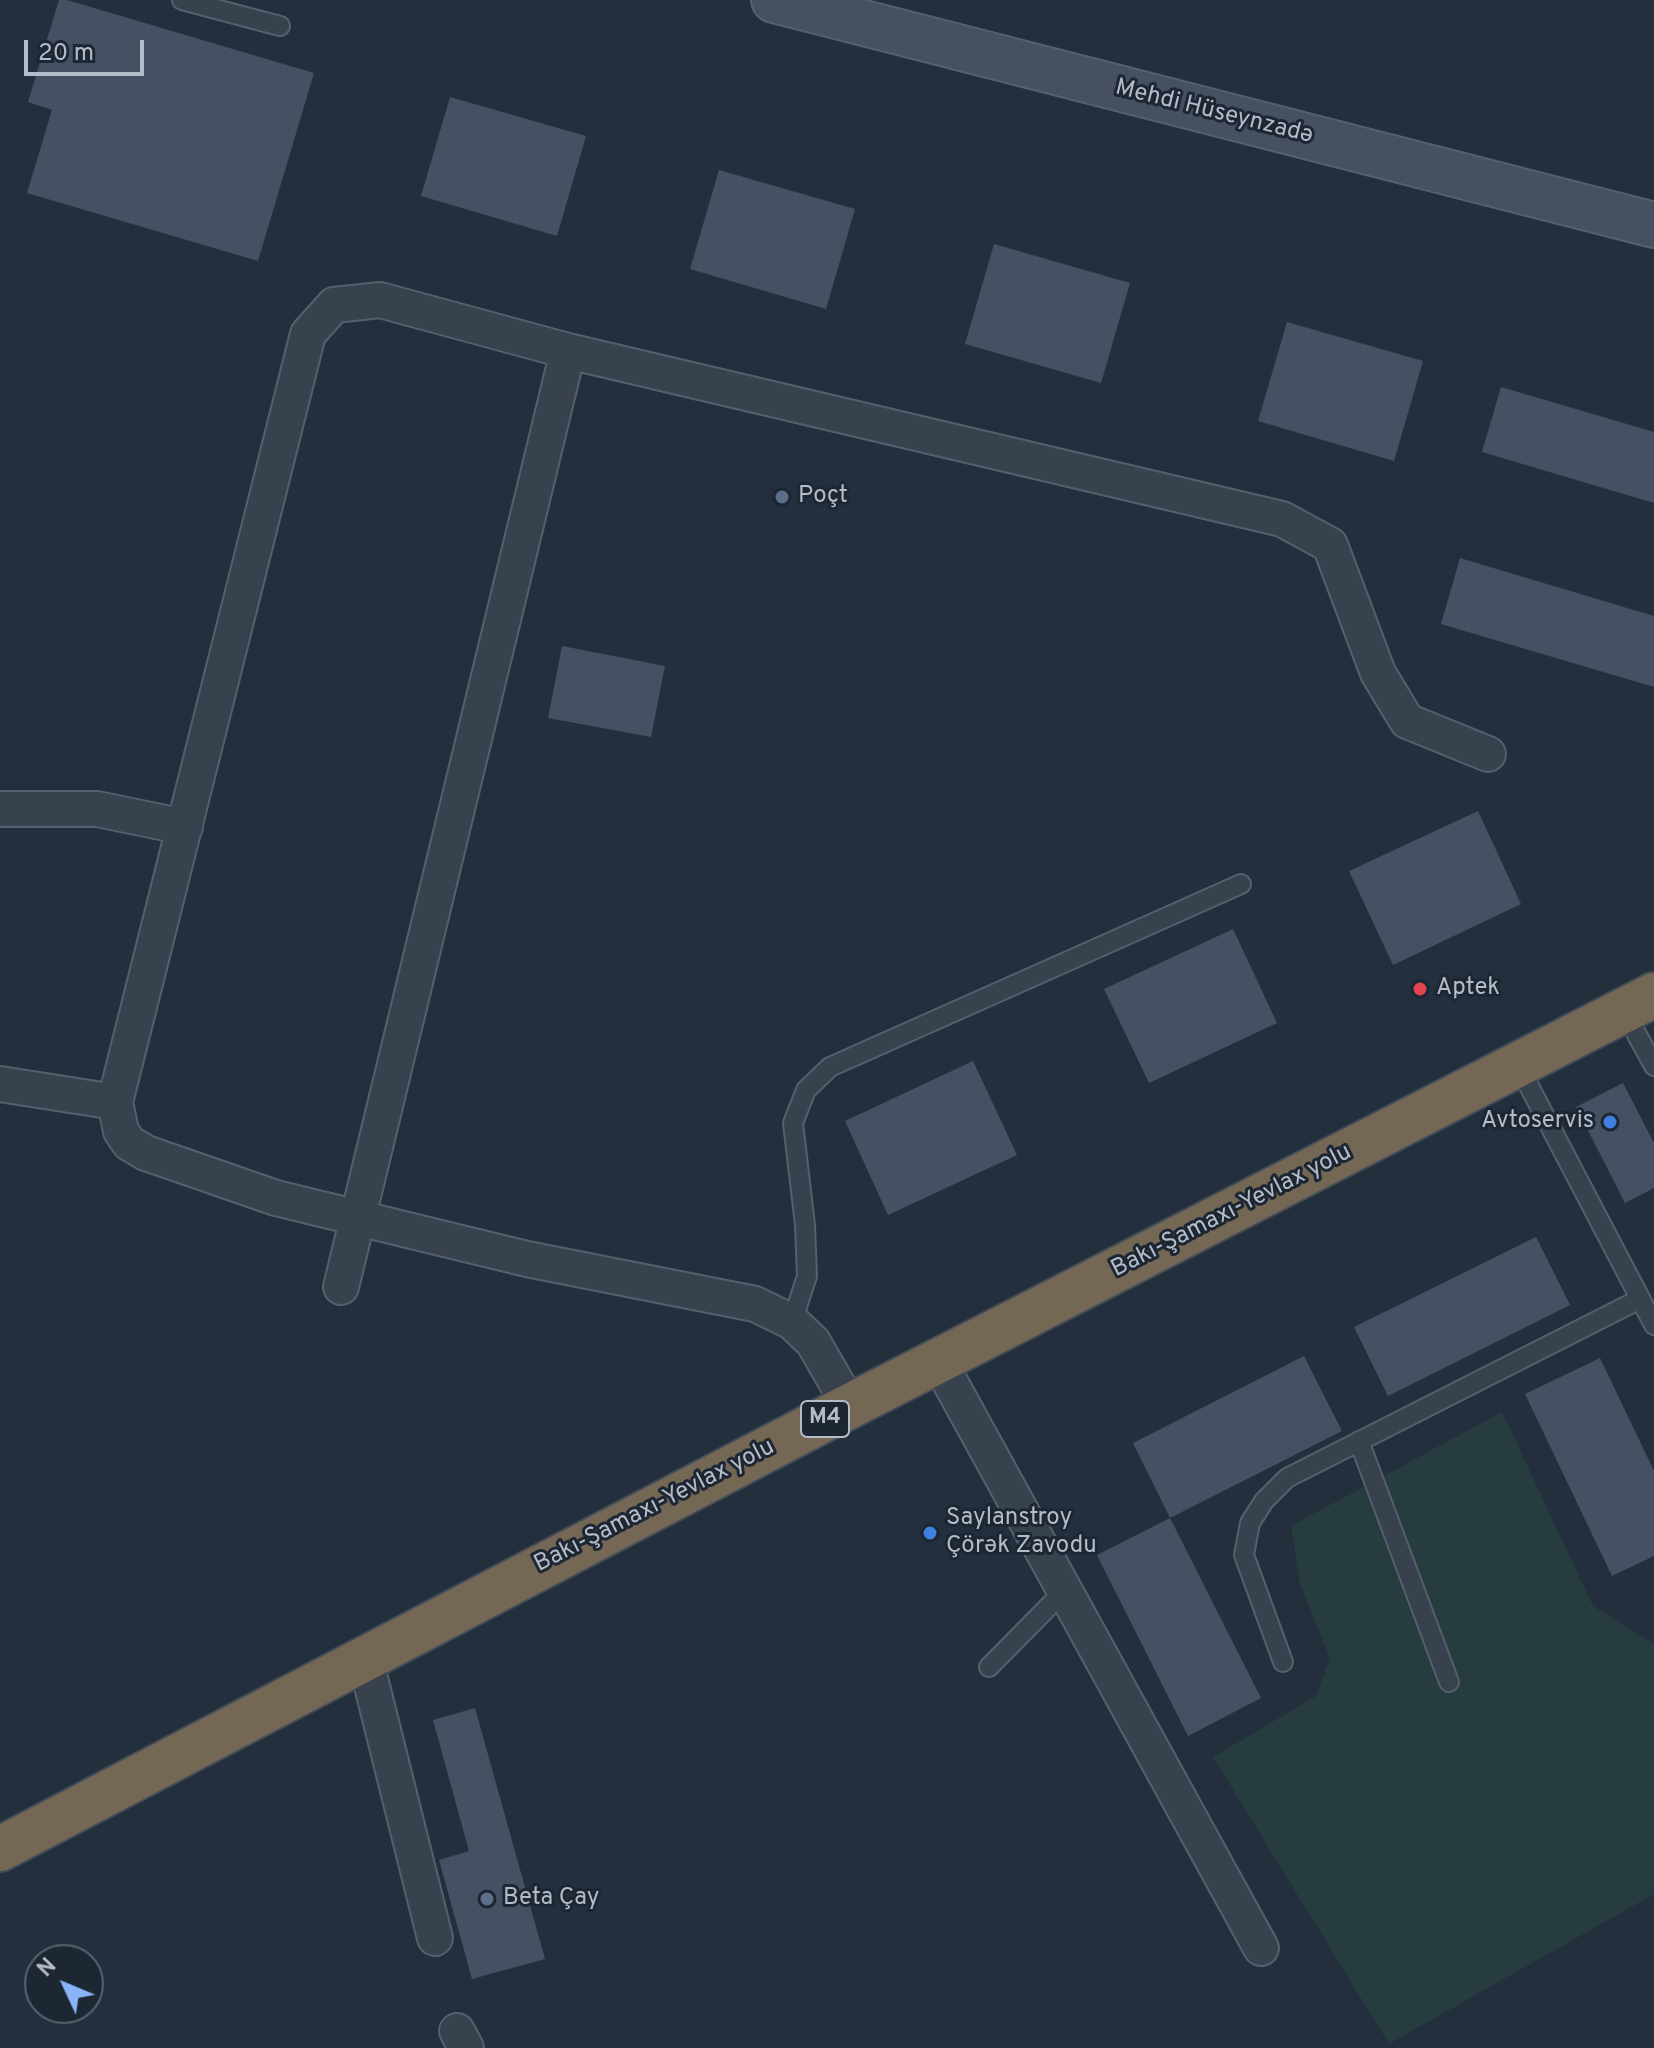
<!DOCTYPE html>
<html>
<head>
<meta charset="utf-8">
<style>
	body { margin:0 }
	#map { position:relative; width:1654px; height:2048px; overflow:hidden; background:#242f3e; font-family:Overpass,sans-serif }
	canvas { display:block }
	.north { position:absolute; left:24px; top:1944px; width:80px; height:80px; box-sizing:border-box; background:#1d2633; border:2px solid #59626f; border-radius:50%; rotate:314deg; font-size:22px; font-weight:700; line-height:32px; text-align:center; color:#b4bcc9 }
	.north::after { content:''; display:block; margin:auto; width:28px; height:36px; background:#8ab4f8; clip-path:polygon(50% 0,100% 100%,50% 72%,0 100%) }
	.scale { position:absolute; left:24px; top:40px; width:120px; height:36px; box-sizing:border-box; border:4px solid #b4bcc9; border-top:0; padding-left:10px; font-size:24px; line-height:28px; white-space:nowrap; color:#b4bcc9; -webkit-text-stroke:6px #1d2633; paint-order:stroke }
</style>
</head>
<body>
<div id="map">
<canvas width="1654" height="2048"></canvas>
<div class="north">N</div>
<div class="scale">20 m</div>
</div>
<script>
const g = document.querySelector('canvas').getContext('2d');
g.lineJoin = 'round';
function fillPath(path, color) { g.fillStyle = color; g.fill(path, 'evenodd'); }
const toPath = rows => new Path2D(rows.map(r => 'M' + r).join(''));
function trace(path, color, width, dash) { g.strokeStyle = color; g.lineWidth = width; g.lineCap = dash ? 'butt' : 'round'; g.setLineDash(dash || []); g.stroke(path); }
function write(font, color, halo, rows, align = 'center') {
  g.font = font + ' Overpass,sans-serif'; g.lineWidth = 6; g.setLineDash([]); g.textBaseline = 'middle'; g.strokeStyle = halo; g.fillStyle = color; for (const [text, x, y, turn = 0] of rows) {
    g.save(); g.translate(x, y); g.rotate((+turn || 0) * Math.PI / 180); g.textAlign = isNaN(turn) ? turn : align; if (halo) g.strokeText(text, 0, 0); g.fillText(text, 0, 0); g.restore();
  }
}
fillPath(toPath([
	[1502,1412,1593,1606,1654,1644,1654,1894,1389,2044,1213,1757,1316,1696,1330,1658,1300,1584,1291,1526]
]), '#263c3f');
fillPath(toPath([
	[59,0,67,0,314,73,258,261,27,193,52,110,28,102],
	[450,97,586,136,557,236,421,196],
	[719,170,855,209,826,309,690,269],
	[994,244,1130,283,1101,383,965,344],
	[1287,322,1423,361,1394,461,1258,421],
	[1501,387,1654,432,1654,503,1482,452],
	[1460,558,1654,616,1654,687,1441,624],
	[562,646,665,666,651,737,548,718],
	[1478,811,1521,904,1393,965,1349,871],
	[1233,929,1277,1023,1149,1083,1104,989],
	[973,1061,1017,1155,888,1215,845,1121],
	[1623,1083,1654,1143,1654,1188,1625,1203,1576,1107],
	[1536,1237,1570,1305,1388,1396,1354,1327],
	[1304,1356,1342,1431,1170,1518,1261,1698,1188,1736,1097,1555,1170,1518,1133,1443],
	[1600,1358,1654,1471,1654,1556,1612,1576,1525,1394],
	[475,1708,545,1959,472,1979,439,1860,469,1851,433,1720]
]), '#455162');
const lane = toPath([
	[182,0,280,26],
	[1624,1011,1654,1066],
	[1518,1065,1654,1325],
	[792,1322,807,1276,805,1225,793,1123,806,1090,830,1067,1241,884],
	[1359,1441,1449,1682],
	[1283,1662,1244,1555,1250,1523,1264,1501,1287,1478,1640,1299],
	[989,1667,1064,1591]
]);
const street = toPath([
	[0,809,97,809,185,827],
	[0,1084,115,1102],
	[341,1287,568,351],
	[939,1362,1261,1948],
	[850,1406,813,1342,792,1322,755,1304,527,1259,276,1198,146,1153,129,1143,121,1131,115,1102,308,334,334,305,380,300,568,351,1282,519,1330,545,1378,673,1407,721,1488,754],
	[365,1658,435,1938],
	[457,2031,466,2048]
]);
const secondary = toPath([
	[774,0,1654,225]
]);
const highway = toPath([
	[0,1849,850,1406,1654,995]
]);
trace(lane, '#565f6c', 22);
trace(street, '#565f6c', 38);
trace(secondary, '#565f6c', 48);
trace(highway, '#434c59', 48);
trace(lane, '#38414e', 18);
trace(street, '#38414e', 34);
trace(secondary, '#465061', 44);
trace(highway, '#746855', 44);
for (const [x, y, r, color] of [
	[782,497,8,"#5c6f8a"],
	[1420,989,8,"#e0444e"],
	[1610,1122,8,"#3f7fe0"],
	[930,1533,8,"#3f7fe0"],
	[487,1899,8,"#5c6f8a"]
]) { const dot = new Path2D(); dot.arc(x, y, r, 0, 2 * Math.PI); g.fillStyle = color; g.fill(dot); trace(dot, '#1d2633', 3); }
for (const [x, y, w] of [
	[825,1419,48]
]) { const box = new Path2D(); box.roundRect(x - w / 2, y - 18, w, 36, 6); g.fillStyle = '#1d2633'; g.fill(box); trace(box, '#b4bcc9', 2); }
write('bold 22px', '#b4bcc9', null, [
	["M4",825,1419]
]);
write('24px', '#b4bcc9', '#1d2633', [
	["Mehdi Hüseynzadə",1214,113,14],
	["Bakı-Şamaxı-Yevlax yolu",1232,1212,-27],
	["Bakı-Şamaxı-Yevlax yolu",655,1507,-27]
]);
write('24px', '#b4bcc9', '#1d2633', [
	["Poçt",798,497],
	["Aptek",1436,989],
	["Avtoservis",1594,1122,"right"],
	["Saylanstroy",946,1519],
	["Çörək Zavodu",946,1547],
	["Beta Çay",503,1899]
], 'left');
</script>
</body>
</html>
